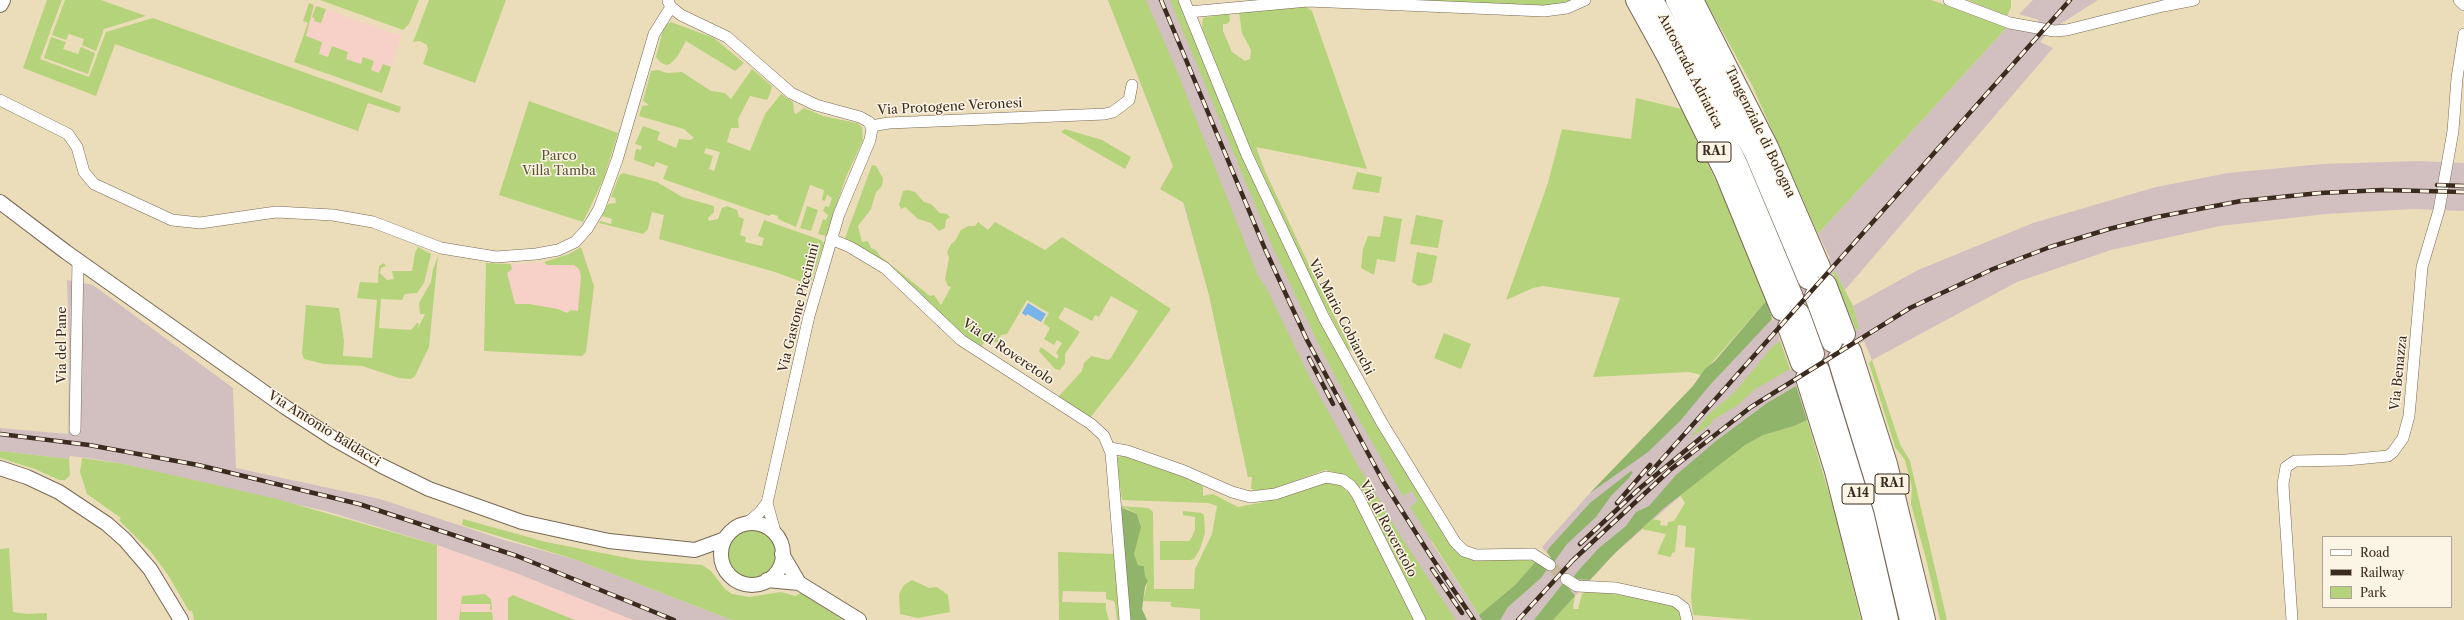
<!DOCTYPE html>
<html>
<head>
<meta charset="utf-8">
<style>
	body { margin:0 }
	#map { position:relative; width:2464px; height:620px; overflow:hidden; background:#ecddba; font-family:"Libre Caslon Text",serif }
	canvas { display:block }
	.legend { position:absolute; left:2322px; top:536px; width:130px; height:72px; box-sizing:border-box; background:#fcf5e5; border:1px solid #afa495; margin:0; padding:5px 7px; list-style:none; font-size:12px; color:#3b2a1e }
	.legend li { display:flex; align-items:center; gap:8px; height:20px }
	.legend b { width:20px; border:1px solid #afa495 }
</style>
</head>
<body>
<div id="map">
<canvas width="2464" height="620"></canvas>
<ul class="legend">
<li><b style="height:5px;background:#fff"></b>Road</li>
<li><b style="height:5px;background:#3b2a1e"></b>Railway</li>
<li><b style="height:11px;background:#b5d37a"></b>Park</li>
</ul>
</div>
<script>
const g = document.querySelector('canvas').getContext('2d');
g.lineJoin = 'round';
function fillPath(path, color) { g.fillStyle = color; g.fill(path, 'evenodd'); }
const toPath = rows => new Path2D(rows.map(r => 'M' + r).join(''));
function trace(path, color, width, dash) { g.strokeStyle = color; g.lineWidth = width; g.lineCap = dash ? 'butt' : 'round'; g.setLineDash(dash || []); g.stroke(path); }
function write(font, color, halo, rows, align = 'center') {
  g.font = font + ' "Libre Caslon Text",serif'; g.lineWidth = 3; g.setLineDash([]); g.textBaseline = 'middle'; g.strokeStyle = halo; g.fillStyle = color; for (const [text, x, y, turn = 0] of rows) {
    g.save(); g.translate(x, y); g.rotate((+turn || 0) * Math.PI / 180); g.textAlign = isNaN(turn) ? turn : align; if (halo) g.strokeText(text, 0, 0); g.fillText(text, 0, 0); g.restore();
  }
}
fillPath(toPath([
	[309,3,402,36,382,93,294,62,308,23,303,21],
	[581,247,594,286,586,352,582,356,484,351,486,263,518,264,544,262,569,254],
	[437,545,516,573,633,620,437,620]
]), '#f7d1c7');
fillPath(toPath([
	[1108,0,1179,0,1236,140,1320,320,1386,440,1427,507,1432,543,1479,615,1548,569,1554,562,1542,547,1590,493,1693,386,1705,369,1715,361,1766,301,1773,321,1830,258,1818,234,2008,26,2029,32,2039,20,2019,14,2033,0,2098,0,2051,30,2040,42,2053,48,1845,290,1835,271,1778,335,1790,370,1859,328,1853,306,1918,270,2033,223,2156,187,2228,173,2322,164,2419,161,2464,163,2464,211,2413,209,2326,214,2220,226,2111,250,2017,282,1872,360,1864,341,1796,384,1807,420,1718,465,1693,485,1614,554,1553,620,1426,620,1356,482,1345,471,1333,466,1248,477,1209,295,1173,166],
	[67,280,93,285,233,388,236,468,380,499,504,540,577,560,732,620,633,620,516,573,437,545,329,512,124,464,94,459,70,456,69,459,0,451,0,428,68,434,69,343]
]), '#d2bfc0');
fillPath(toPath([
	[47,0,62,0,40,59,89,77,106,32,153,18,401,107,399,113,368,103,358,131,115,44,96,96,23,68],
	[65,0,101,0,146,16,104,29,96,51,82,45,84,39,69,34,66,40,52,35],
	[320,0,419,0,409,24,403,30],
	[429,0,506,0,475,83,423,64,428,49,427,45,420,41,413,42],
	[1108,0,1146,0,1177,71,1258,276,1266,287,1310,378,1357,464,1402,538,1456,620,1426,620,1359,487,1346,475,1325,470,1276,488,1261,491,1251,489,1252,477,1248,477,1209,295,1184,203,1160,189,1173,166],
	[1170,0,1179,0,1236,140,1320,320,1386,440,1427,507,1457,551,1536,561,1515,585,1479,615,1410,507,1418,501,1412,491,1403,496,1346,397,1317,341,1271,243],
	[1414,0,1574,0,1548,6],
	[1705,0,1931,0,2008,26,1818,234,1752,85],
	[1968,0,2011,0,2011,7,2007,16],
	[309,3,314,5,306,36,322,42,319,54,328,57,332,46,348,52,346,59,361,64,363,57,374,61,371,70,379,73,383,64,391,67,382,93,294,62,308,23,303,21],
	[316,6,326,9,321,23,314,21,315,19,312,17],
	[1305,6,1312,11,1367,169,1256,147,1265,171,1315,278,1352,351,1348,349,1317,291,1246,138,1202,28,1203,18,1229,13,1230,21,1227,24,1223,24,1223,31,1232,52,1245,61,1250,59,1251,50,1242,33,1239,12],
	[671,22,714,38,744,63,735,71,686,41,677,57,670,64,666,65,660,62,656,57,664,26],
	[51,37,66,42,63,49,78,54,81,47,95,53,88,74,44,58],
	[752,69,772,86,770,94,767,100,750,96,738,119,739,128,731,128,727,142,750,151,765,114,781,94,793,102,794,112,796,114,804,108,823,116,857,123,862,127,863,140,846,177,826,236,818,234,823,219,826,220,828,215,823,211,825,206,829,207,832,198,827,195,825,201,822,200,824,190,810,185,796,227,778,219,778,216,772,214,769,216,663,179,668,166,656,162,654,167,634,160,636,149,641,150,642,146,635,144,643,126,660,132,657,140,676,148,679,139,690,140,694,138,684,129,639,116,642,106,649,105,643,101,651,71,658,70,667,73,682,72,711,91,725,93,731,99],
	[706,148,720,152,714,171,709,169,713,156,704,153],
	[1636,98,1682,109,1724,198,1766,301,1701,375,1689,372,1593,377,1620,298,1543,286,1533,288,1506,300,1548,183,1562,129,1631,139],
	[529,101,618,133,604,178,583,222,499,195],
	[1065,129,1102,140,1131,157,1125,169,1061,132],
	[872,165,876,166,883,178,882,186,876,192,871,209,858,226,862,242,868,241,871,248,876,250,880,256,930,296,934,295,941,305,951,287,948,286,945,279,949,258,947,252,951,244,955,241,961,230,968,226,975,226,978,222,988,230,995,222,1045,250,1062,237,1171,309,1129,368,1090,418,1059,399,1059,396,1082,371,1084,363,1091,356,1108,360,1111,358,1138,311,1111,296,1099,317,1095,315,1092,321,1065,307,1058,318,1080,332,1065,354,1065,363,1060,370,1055,369,1039,351,1041,347,1057,359,1059,356,1056,353,1062,343,1057,340,1054,345,1044,339,1050,328,1043,323,1049,313,1027,300,1007,334,1001,335,997,343,987,338,981,347,963,334,875,257,845,238],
	[1357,172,1382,177,1379,193,1352,189],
	[623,173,657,182,682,197,714,206,714,212,708,218,709,221,718,219,722,208,727,206,737,210,739,217,744,219,740,235,746,237,745,242,762,246,764,238,758,236,764,220,821,240,824,243,810,285,775,272,659,239,664,215,652,212,648,229,643,234,599,223,600,221,611,224,612,219,602,216,608,204,616,203,615,198,611,197,619,176],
	[908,190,915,192,924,202,931,204,940,213,947,214,950,217,946,220,945,228,939,231,931,223,918,219,905,207,901,209,899,205,903,191],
	[807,206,818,210,811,231,800,228],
	[1416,215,1443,220,1438,248,1410,244],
	[1384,216,1402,219,1395,262,1377,259,1374,275,1361,268,1363,249,1368,236,1380,237],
	[418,247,431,254,424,283,417,293,405,294,402,300,381,299,379,328,411,330,417,323,419,323,418,328,425,314,420,314,419,303,431,282,433,269,438,256,429,347,415,376,411,379,399,378,362,366,324,364,304,359,302,353,306,305,339,308,344,341,343,356,372,358,377,300,357,298,360,282,378,283,379,266,384,263,386,266,381,268,380,273,387,280,394,279,392,271,412,271,415,253],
	[581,247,594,286,586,352,582,356,484,351,486,263,511,264,512,269,507,273,515,304,529,304,558,309,567,313,571,310,578,311,581,276,579,269,574,265,547,265,544,262,569,254],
	[1417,252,1437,256,1432,282,1425,285,1418,286,1412,282],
	[1835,271,1853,306,1859,328,1856,330,1833,273],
	[1444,333,1471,344,1461,369,1434,358],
	[1780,341,1790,369,1754,390,1738,405,1713,420,1711,424,1690,438,1709,414,1734,393,1772,347],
	[1872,360,1900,444,1910,461,1947,620,1940,620,1926,559,1911,504,1912,487,1905,460,1895,447,1869,363],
	[1807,420,1834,510,1861,620,1753,620,1693,615,1691,597,1695,548,1685,547,1686,526,1678,525,1675,552,1672,553,1671,557,1657,554,1666,534,1641,529,1652,519,1661,521,1660,525,1667,526,1668,522,1674,521,1685,503,1680,495,1745,445,1763,435,1794,426],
	[0,451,69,459,70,475,65,480,59,480,35,469,0,458],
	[1123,455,1203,484,1203,496,1213,494,1238,507,1264,502,1325,482,1339,484,1351,495,1415,620,1200,620,1200,609,1172,607,1170,604,1172,602,1143,601,1148,581,1145,576,1144,566,1138,565,1134,554,1140,523,1137,514,1126,508,1120,509,1120,506,1149,508,1153,512,1154,589,1194,589,1195,569,1212,534,1217,506,1208,503,1122,500,1116,458],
	[82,458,124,464,277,499,437,545,437,620,194,620,192,611,189,611,168,575,151,552,119,520,121,518,87,494,80,472],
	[1183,511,1202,513,1204,515,1205,533,1200,549,1194,559,1190,560,1160,560,1160,541,1189,541,1192,537,1195,529,1195,517,1183,515],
	[463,519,546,542,638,560,702,565,711,571,725,589,732,594,749,597,781,592,795,596,801,593,843,620,732,620,577,560,462,525],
	'727 554a25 25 0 1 1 50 0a25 25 0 1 1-50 0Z',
	[9,548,13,612,27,614,47,613,47,620,0,620,0,549],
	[1058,552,1116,554,1121,620,1117,620,1115,604,1114,601,1106,599,1106,592,1063,591,1062,602,1106,603,1106,610,1109,620,1059,620],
	[912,580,929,588,937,587,948,595,950,612,918,618,900,614,899,594,904,585],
	[1589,590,1673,604,1680,610,1683,620,1553,620,1575,596,1573,606,1574,609,1578,609,1582,594],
	[485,594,491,599,492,610,490,610,490,604,461,604,461,612,492,612,493,620,459,620,462,596],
	[513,595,515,596,575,620,508,620,508,598]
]), '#b5d37a');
fillPath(toPath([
	[1766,301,1772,319,1710,385,1680,421,1648,452,1590,493,1693,386,1705,369,1715,361],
	[1796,386,1807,420,1794,426,1763,435,1745,445,1664,508,1614,554,1590,580,1575,579,1574,576,1578,571,1599,548,1626,526,1636,512,1649,506,1676,475,1716,441,1767,403],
	[1631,471,1633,472,1629,478,1611,496,1596,517,1567,544,1554,562,1547,552,1549,548,1590,503],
	[1123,508,1137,514,1141,527,1134,554,1138,565,1144,566,1145,576,1148,581,1145,587,1142,609,1147,620,1128,620,1122,522,1120,512],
	[1536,561,1547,569,1542,577,1508,607,1500,620,1482,620,1479,615,1515,585],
	[1564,582,1575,596,1553,620,1534,620]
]), '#90b56a');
fillPath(toPath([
	[1028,303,1046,314,1041,322,1027,314,1026,316,1022,313]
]), '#78b3e9');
trace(toPath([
	[1550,565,1566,579]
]), '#c9b99b', 11, [11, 5.5]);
const minor = toPath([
	[1184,0,1247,155,1324,318,1382,423,1455,542,1464,551,1476,555,1533,554,1550,565],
	[1949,0,2010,23,2054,31,2067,30,2163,6,2194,0],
	[2459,0,2464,5],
	[668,1,671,7,681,15,727,37,791,93,816,105,860,117,869,122,872,129,870,140,839,214,809,316,767,503,776,535],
	[1189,12,1308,1,1544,11,1567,8,1585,0],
	[0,100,68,134,77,147,84,172,94,184,172,220,200,223,276,212,333,215,373,222,441,248,496,257,536,254,558,250,575,242,587,229,599,209,617,160,654,34,671,7],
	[871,126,889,123,1105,114,1113,112,1129,100,1132,85],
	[831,239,850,247,885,268,961,340,1091,424,1104,436,1111,453,1125,620],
	[75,430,78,260],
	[1110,448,1127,451,1184,471,1232,492,1250,497,1275,494,1326,477,1343,480,1351,486,1357,494,1420,620],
	[746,524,759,513,767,503],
	[1566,579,1577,586,1616,588,1675,601,1684,608,1687,620],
	[2292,620,2283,484,2286,467,2295,461,2346,460,2388,456,2393,452,2403,438,2409,416,2422,267,2439,210,2453,131,2457,78,2464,34]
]);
const tertiary = toPath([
	[0,202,66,252,285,407,334,439,382,466,429,489,522,522,609,541,695,550,725,539],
	[0,468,27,477,59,492,107,524,125,540,150,569,181,620],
	'721 554a31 31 0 1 1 62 0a31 31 0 1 1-62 0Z',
	[782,554,799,583],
	[767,580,799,583,859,620]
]);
const secondary = toPath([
	[0,4,2,0]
]);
const motorway = toPath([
	[1636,0,1669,60,1725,173,1781,310],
	[1653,0,1708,103,1738,166,1793,297],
	[1676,0,1756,156,1808,279],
	[1693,0,1768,147,1820,267],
	[1826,284,1845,334],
	[1815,296,1832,342],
	[1799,313,1814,354],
	[1788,327,1801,363],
	[1851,351,1887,464,1925,620],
	[1838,359,1884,509,1910,620],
	[1819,370,1864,516,1888,620],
	[1806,378,1835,471,1873,620]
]);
trace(minor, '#796955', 12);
trace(tertiary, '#796955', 16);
trace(secondary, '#796955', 18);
trace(motorway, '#796955', 22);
trace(minor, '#fff', 11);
trace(tertiary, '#fff', 14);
trace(secondary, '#fff', 16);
trace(motorway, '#fff', 20);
const rail = toPath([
	[1161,0,1265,249,1307,340,1383,481,1430,555,1474,620],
	[2437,185,2464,186],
	[1309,358,1333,404],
	[0,434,89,445,198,465,359,504,517,556,674,620],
	[1649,474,2070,0],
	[1617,503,1650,465],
	[1580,544,1640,488,1708,432],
	[1571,562,1670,470,1751,407,1910,308,1993,269,2050,247,2109,229,2157,217,2241,201,2320,193,2383,190,2464,192],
	[1432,569,1462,613],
	[1518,620,1575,558]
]);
trace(rail, '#3b2a1e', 4.5);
trace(rail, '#fcf5e5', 3, [9]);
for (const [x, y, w] of [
	[1714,152,34],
	[1892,484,34],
	[1858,494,32]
]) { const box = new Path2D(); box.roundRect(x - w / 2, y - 10, w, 20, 3); g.fillStyle = '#fcf5e5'; g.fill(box); trace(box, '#3b2a1e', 1); }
write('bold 12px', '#3b2a1e', null, [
	["RA1",1714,152],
	["RA1",1892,484],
	["A14",1858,494]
]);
write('13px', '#3b2a1e', '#fcf5e5', [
	["Autostrada Adriatica",1690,71,63],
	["Via Protogene Veronesi",950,107,-3],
	["Tangenziale di Bologna",1760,132,64],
	["Via Gastone Piccinini",799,308,-76],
	["Via Mario Cobianchi",1341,317,63],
	["Via del Pane",62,345,-90],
	["Via di Roveretolo",1008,352,34],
	["Via Benazza",2399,373,-84],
	["Via Antonio Baldacci",324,429,32],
	["Via di Roveretolo",1388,529,62]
]);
write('13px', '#5a5435', '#fcf5e5', [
	["Parco",559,156],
	["Villa Tamba",559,171]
]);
</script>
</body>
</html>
